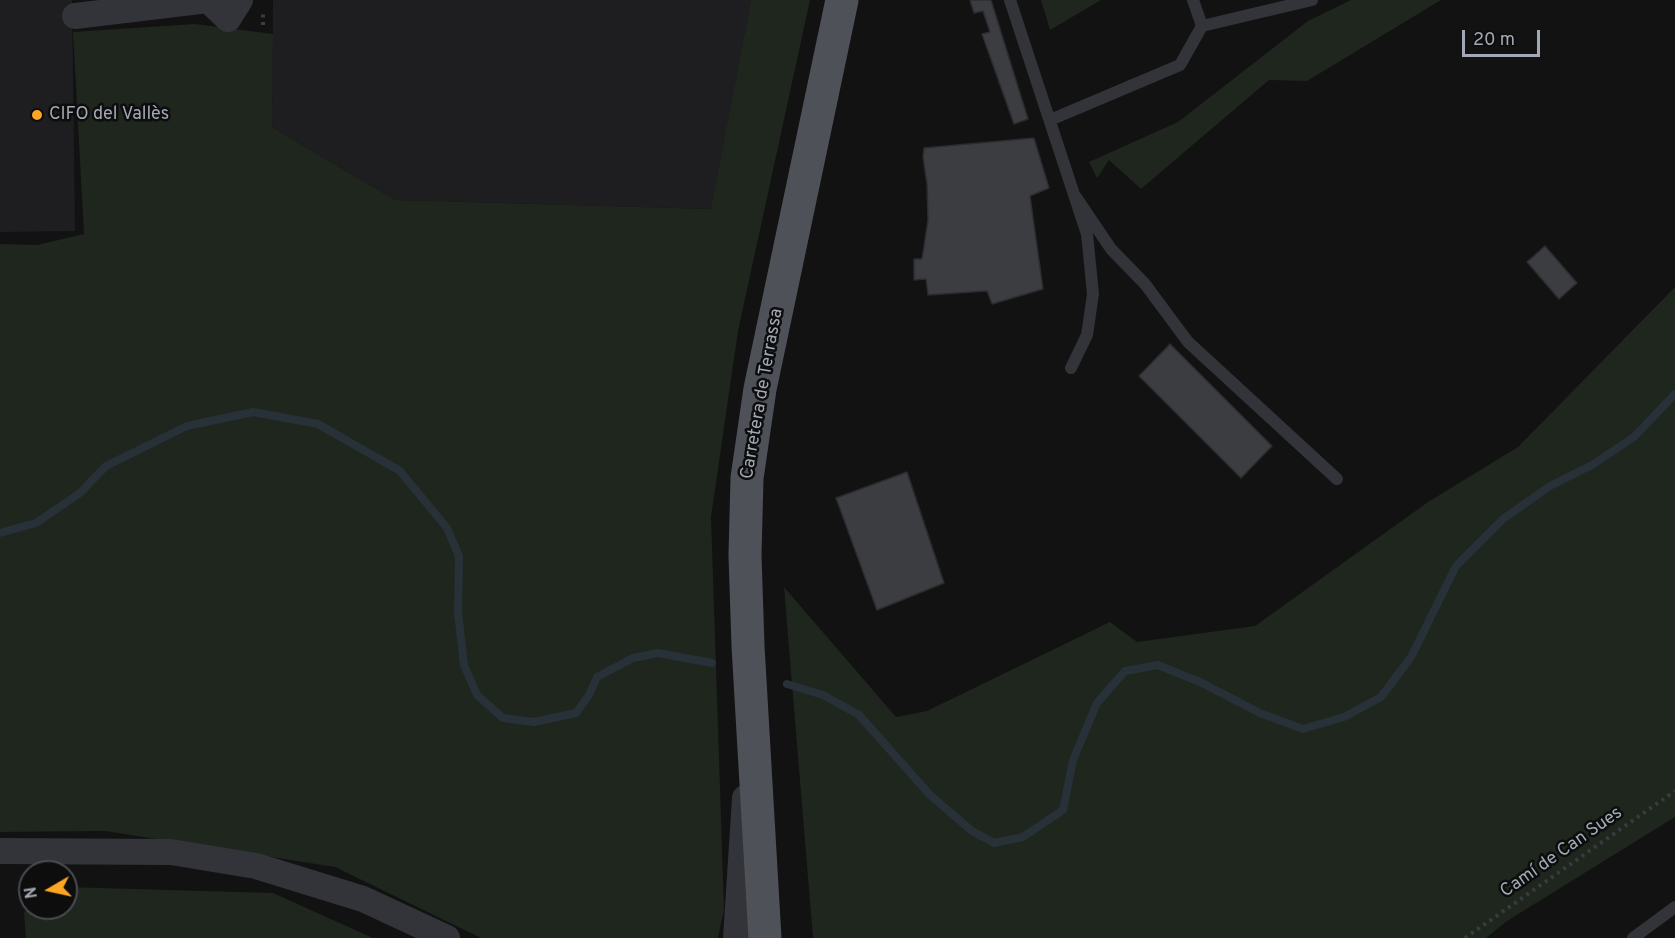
<!DOCTYPE html>
<html>
<head>
<meta charset="utf-8">
<style>
	body { margin:0 }
	#map { position:relative; width:1675px; height:938px; overflow:hidden; background:#121213; font-family:Overpass,sans-serif }
	canvas { display:block }
	.north { position:absolute; left:18px; top:860px; width:60px; height:60px; box-sizing:border-box; background:#0d0d0e; border:2px solid #494b51; border-radius:50%; rotate:261deg; font-size:16px; font-weight:700; line-height:24px; text-align:center; color:#a2a9b5 }
	.north::after { content:''; display:block; margin:auto; width:21px; height:27px; background:#fca622; clip-path:polygon(50% 0,100% 100%,50% 72%,0 100%) }
	.scale { position:absolute; left:1462px; top:30px; width:78px; height:27px; box-sizing:border-box; border:3px solid #a2a9b5; border-top:0; padding-left:8px; font-size:18px; line-height:21px; white-space:nowrap; color:#a2a9b5; -webkit-text-stroke:4px #0d0d0e; paint-order:stroke }
</style>
</head>
<body>
<div id="map">
<canvas width="1675" height="938"></canvas>
<div class="north">N</div>
<div class="scale">20 m</div>
</div>
<script>
const g = document.querySelector('canvas').getContext('2d');
g.lineJoin = 'round';
function fillPath(path, color) { g.fillStyle = color; g.fill(path, 'evenodd'); }
const toPath = rows => new Path2D(rows.map(r => 'M' + r).join(''));
function trace(path, color, width, dash) { g.strokeStyle = color; g.lineWidth = width; g.lineCap = dash ? 'butt' : 'round'; g.setLineDash(dash || []); g.stroke(path); }
function write(font, color, halo, rows, align = 'center') {
  g.font = font + ' Overpass,sans-serif'; g.lineWidth = 5; g.setLineDash([]); g.textBaseline = 'middle'; g.strokeStyle = halo; g.fillStyle = color; for (const [text, x, y, turn = 0] of rows) {
    g.save(); g.translate(x, y); g.rotate((+turn || 0) * Math.PI / 180); g.textAlign = isNaN(turn) ? turn : align; if (halo) g.strokeText(text, 0, 0); g.fillText(text, 0, 0); g.restore();
  }
}
fillPath(toPath([
	[0,0,72,0,75,231,0,232],
	[273,0,751,0,712,209,395,200,272,127]
]), '#1e1e21');
fillPath(toPath([
	[751,0,810,0,738,331,711,517,724,909,718,938,481,938,335,867,105,831,0,832,0,244,37,245,84,234,73,32,195,24,273,34,272,127,395,200,711,209],
	[1041,0,1101,0,1050,30],
	[1351,0,1441,0,1307,81,1269,80,1141,189,1109,160,1097,178,1089,162,1178,122,1308,21],
	[1675,287,1675,817,1507,921,1486,938,813,938,784,587,896,717,927,711,1110,622,1137,642,1255,626,1428,502,1518,447],
	[66,887,273,893,373,938,26,938,24,912,30,908,66,908]
]), '#1e261e');
trace(toPath([
	[0,533,36,523,80,493,106,466,187,426,253,412,318,424,400,471,447,528,459,556,458,612,464,665,477,695,503,718,534,722,576,713,589,695,597,677,633,658,658,653,712,663],
	[787,684,823,695,859,715,930,795,972,831,994,843,1023,837,1063,810,1073,760,1097,703,1125,671,1158,665,1202,683,1260,713,1303,729,1344,717,1381,697,1411,657,1456,566,1503,519,1550,486,1592,465,1634,437,1675,394]
]), '#283138', 8);
const building = toPath([
	[970,0,991,0,1028,119,1014,124,982,34,990,32,983,11,974,13,970,0],
	[1034,138,1049,188,1030,196,1043,289,992,304,987,291,928,295,926,279,914,280,914,259,922,259,928,220,927,184,923,157,924,148,1034,138],
	[1545,246,1577,283,1559,299,1527,262,1545,246],
	[1170,344,1272,446,1241,478,1139,376,1170,344],
	[907,472,944,583,877,610,836,498,907,472]
]);
fillPath(building, '#3c3d41');
trace(building, '#2c2c30', 1.5);
trace(toPath([
	[263,25,263,13],
	[1465,938,1675,791]
]), '#383b40', 4, [3, 4.5]);
trace(toPath([
	[1010,0,1087,234,1093,294,1087,335,1071,368],
	[1202,26,1312,0],
	[1050,120,1180,65,1202,26,1193,0],
	[1076,197,1111,249,1145,284,1188,342,1337,479],
	[1633,938,1675,907]
]), '#333439', 12);
trace(toPath([
	[208,0,228,19,240,0],
	[75,16,208,0],
	[0,851,171,852,256,866,363,899,447,938],
	[736,938,745,798]
]), '#333439', 26);
trace(toPath([
	[765,938,748,646,745,555,747,478,760,389,842,0]
]), '#4e5158', 33);
for (const [x, y, r, color] of [
	[37,115,6,"#fca622"]
]) { const dot = new Path2D(); dot.arc(x, y, r, 0, 2 * Math.PI); g.fillStyle = color; g.fill(dot); trace(dot, '#0d0d0e', 2); }
write('18px', '#a2a9b5', '#0d0d0e', [
	["CIFO del Vallès",49,115]
], 'left');
write('18px', '#a2a9b5', '#0d0d0e', [
	["Carretera de Terrassa",763,394,-80],
	["Camí de Can Sues",1562,853,-35]
]);
</script>
</body>
</html>
